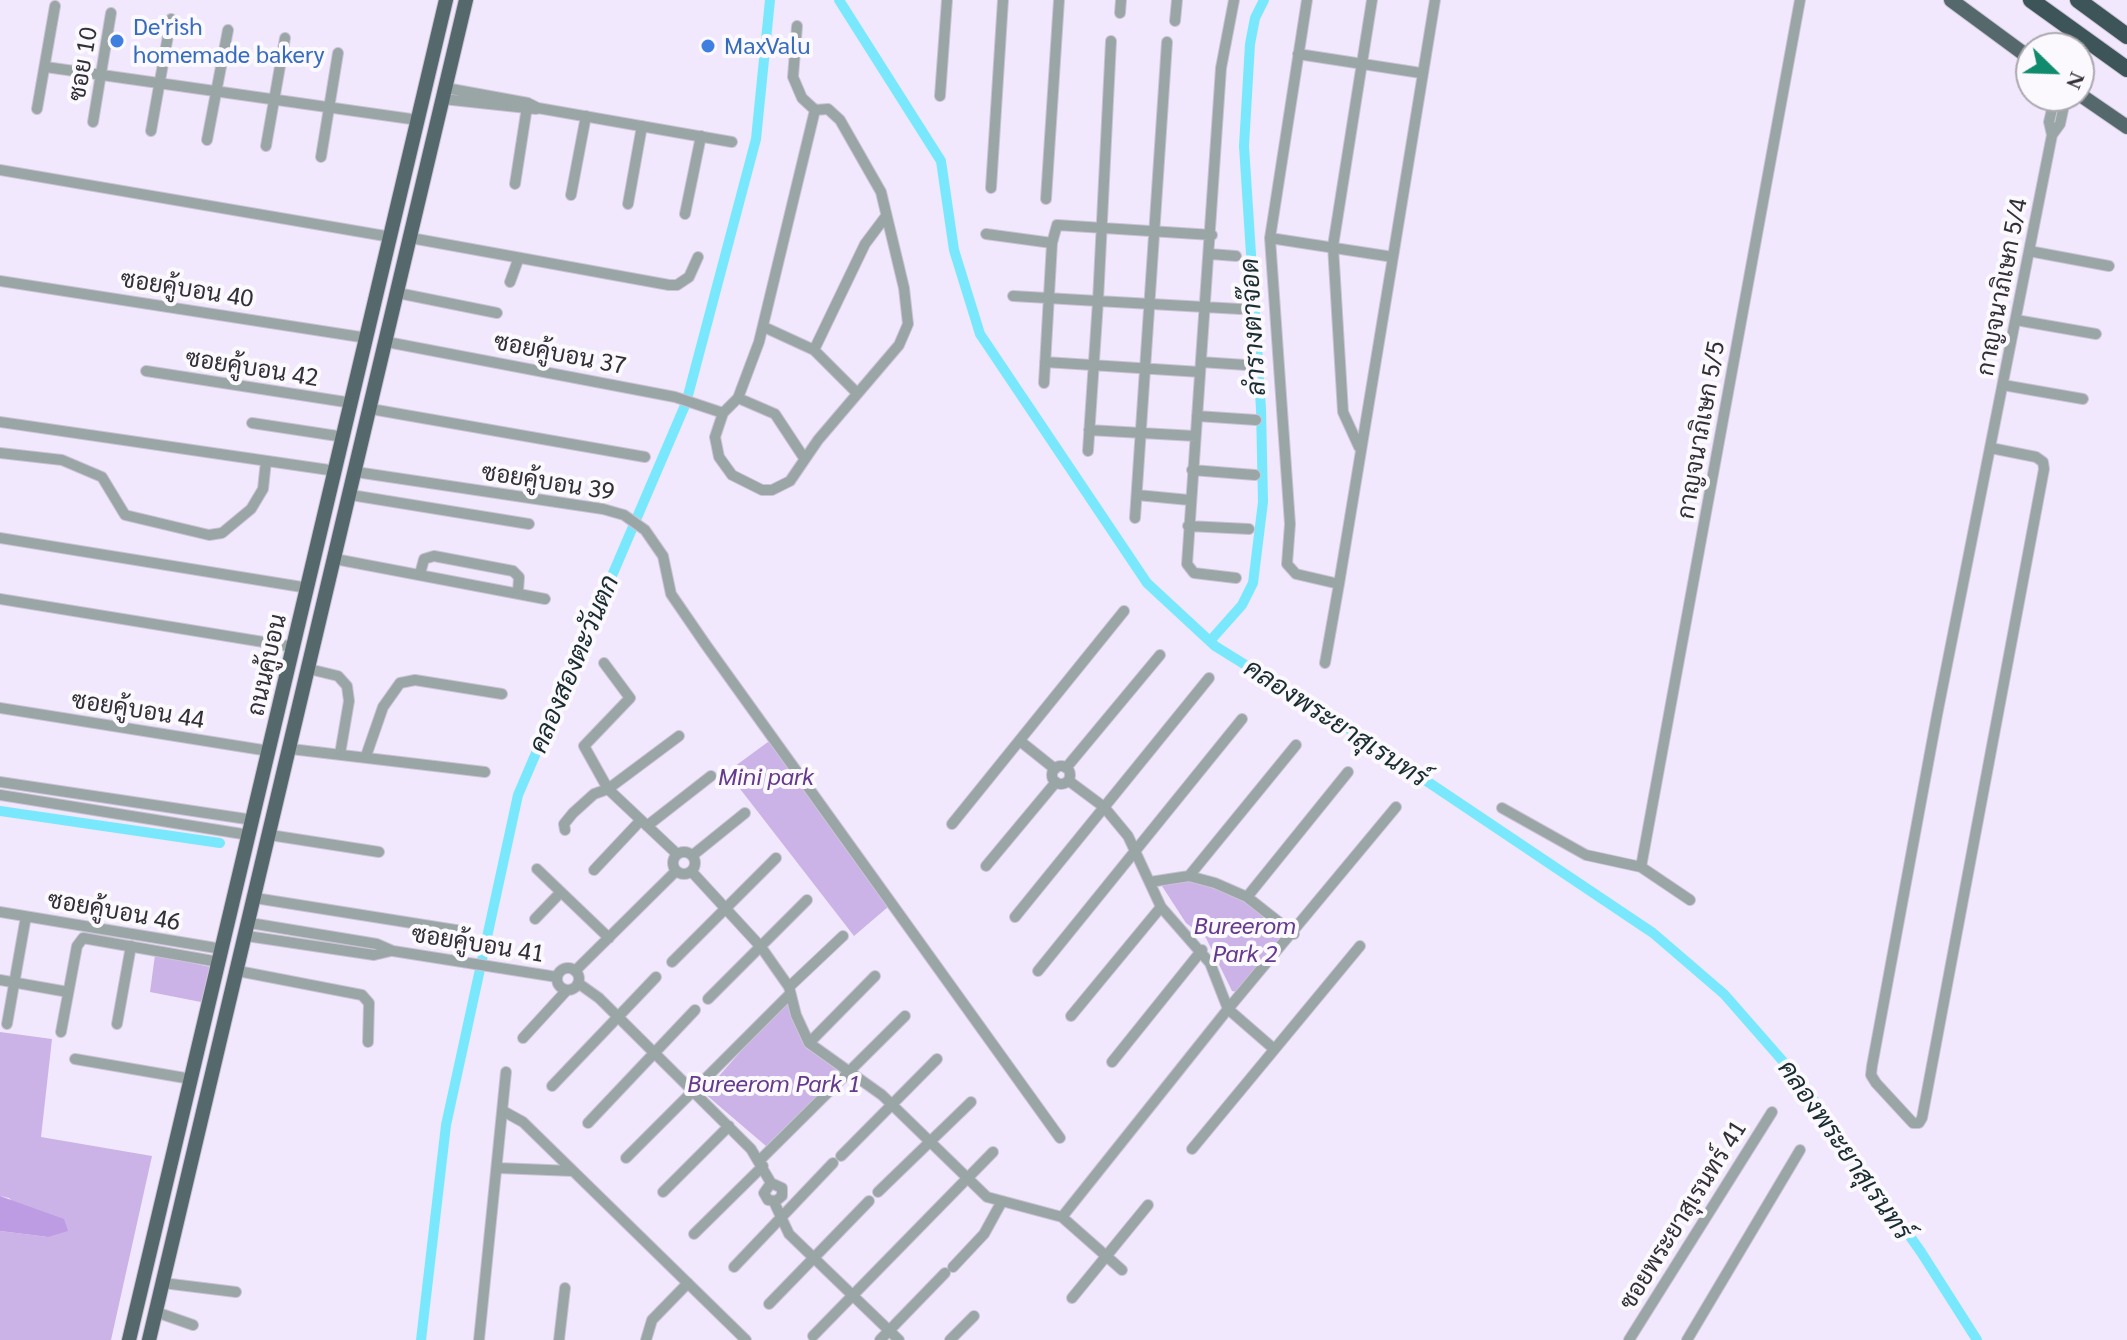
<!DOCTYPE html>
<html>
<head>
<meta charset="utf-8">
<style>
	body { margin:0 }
	#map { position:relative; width:2127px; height:1340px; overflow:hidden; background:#f1e8fd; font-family:Georgia,serif }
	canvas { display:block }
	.north { position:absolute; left:2015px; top:32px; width:80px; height:80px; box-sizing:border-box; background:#fbf9fd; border:2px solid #aba8ae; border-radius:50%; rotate:113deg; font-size:22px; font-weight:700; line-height:32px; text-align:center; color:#332f37 }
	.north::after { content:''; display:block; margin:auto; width:28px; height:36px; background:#108b6e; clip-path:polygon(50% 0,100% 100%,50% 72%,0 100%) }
</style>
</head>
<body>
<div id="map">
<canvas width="2127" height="1340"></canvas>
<div class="north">N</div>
</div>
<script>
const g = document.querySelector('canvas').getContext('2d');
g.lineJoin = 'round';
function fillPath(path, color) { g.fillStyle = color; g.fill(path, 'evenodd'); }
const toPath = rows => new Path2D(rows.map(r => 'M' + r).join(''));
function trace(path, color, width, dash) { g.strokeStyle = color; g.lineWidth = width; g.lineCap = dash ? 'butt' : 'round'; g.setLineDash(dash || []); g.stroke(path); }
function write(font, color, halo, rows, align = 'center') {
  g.font = font + ' Georgia,Sarabun,serif'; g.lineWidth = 8; g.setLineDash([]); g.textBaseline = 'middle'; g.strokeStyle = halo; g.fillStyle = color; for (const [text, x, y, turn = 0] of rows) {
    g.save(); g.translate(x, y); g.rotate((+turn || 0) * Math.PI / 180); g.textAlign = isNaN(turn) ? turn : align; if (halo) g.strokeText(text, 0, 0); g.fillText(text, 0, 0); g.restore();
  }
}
fillPath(toPath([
	[772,739,888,907,854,936,727,772],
	[1187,879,1246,900,1290,937,1241,993,1232,991,1206,938,1186,923,1160,883],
	[155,955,215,968,206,1003,150,992],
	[786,1000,806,1048,849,1076,773,1152,704,1093],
	[0,1032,52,1039,41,1137,152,1156,111,1340,0,1340,0,1231,48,1237,9,1198,0,1196]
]), '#cbb3e8');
fillPath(toPath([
	[0,1196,64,1219,68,1231,48,1237,0,1231]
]), '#bd9ce3');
trace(toPath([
	[839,0,941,161,954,250,980,334,1147,583,1215,646,1352,731,1653,933,1724,994,1802,1083,1921,1252,1977,1340],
	[1210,641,1242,605,1253,583,1263,502,1261,409,1244,146,1250,44,1255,18,1264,0],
	[0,811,220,843],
	[421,1340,446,1125,518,795,686,403,756,139,770,0]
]), '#79e8fd', 10);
const minor = toPath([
	[1234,0,1221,68,1187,564,1194,573,1236,578],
	[1307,0,1270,238,1393,257,1435,0],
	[1120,13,1121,0],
	[1175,21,1177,0],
	[797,26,793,77,802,98,815,110],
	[1298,54,1421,73],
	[46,67,418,120],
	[446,88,528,103,538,108,732,142],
	[940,96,947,0],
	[443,99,536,109],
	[37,109,55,6],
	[828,109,840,120,881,192,904,288,908,324,899,345,818,440,790,481,772,490,762,490,732,475,719,457,715,437,723,413,738,398,759,342,815,110,828,109],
	[93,122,111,13],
	[151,131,171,19],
	[2052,135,2049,122,2055,96],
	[207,140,228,30],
	[266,146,285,38],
	[321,157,338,53],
	[0,170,391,237],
	[515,184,527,107],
	[991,188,1003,0],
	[571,195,586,116],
	[1046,199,1059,0],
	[628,204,642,126],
	[685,214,701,136],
	[986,234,1052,243],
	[411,238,669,285,677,285,689,277,698,257],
	[1270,238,1290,524,1287,564,1296,574,1339,584,1393,257],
	[2029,251,2109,266],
	[1210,254,1236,256],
	[0,281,367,338],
	[510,282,518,260],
	[398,293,497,313],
	[1013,296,1098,301,1111,41],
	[2016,320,2096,334],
	[764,327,814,350,857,393],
	[387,342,675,397,723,413],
	[814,350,865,244,886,216],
	[1045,362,1200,372],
	[1201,362,1246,365],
	[146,371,352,403],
	[1044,383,1052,243,1057,225,1212,235],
	[2003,385,2083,399],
	[738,398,775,414,804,458],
	[371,409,645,457],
	[1197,416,1256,420],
	[0,422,336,471],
	[252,423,344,437],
	[1089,430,1195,436],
	[1359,447,1343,412,1333,246,1372,0],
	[1991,448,2036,457,2043,462,2044,469,1922,1118,1919,1123,1913,1123,1876,1083,1871,1075,1872,1066,1937,715,2052,135,2060,124,2066,96],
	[1088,451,1098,301,1240,309],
	[0,453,62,460,102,477,125,515,209,535,222,533,251,509,263,489,266,461],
	[1192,470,1255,475],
	[356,472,603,509,624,515,645,530,663,556,671,594,706,645,1060,1138],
	[351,495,529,524],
	[1137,495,1189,500],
	[1135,518,1167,42],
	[1188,526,1249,529],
	[0,538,308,588],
	[335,559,545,599],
	[420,574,424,559,434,556,513,571,519,577,518,592],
	[0,599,294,647],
	[604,663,630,698,584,746,608,789,679,736],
	[1325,663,1339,584],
	[309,669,338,676,347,686,349,701,340,754],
	[0,708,269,751],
	[1020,741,1055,769],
	[291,749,485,772],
	[366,756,383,707,400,683,415,680,502,694],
	'1052 775a9 9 0 1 1 18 0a9 9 0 1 1-18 0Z',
	[1066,768,1160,655],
	[0,782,253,820],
	[0,795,249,835],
	[1502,808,1586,855,1641,867,1690,900],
	[952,824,1124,611],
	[647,826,711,776],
	[565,830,564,824,573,813,594,794,608,789,677,854],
	[270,835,379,852],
	'673 863a11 11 0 1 1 22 0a11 11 0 1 1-22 0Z',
	[693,855,745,813],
	[986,866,1056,782],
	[1641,867,1800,0],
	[537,869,609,938],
	[594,870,641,820],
	[692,872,761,947,789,987,796,1015,809,1043,882,1095,987,1197,1062,1217,1122,1270],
	[1189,876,1296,745],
	[1150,882,1189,876,1215,883,1247,897,1294,934],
	[1247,897,1348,772],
	[255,898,462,931],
	[0,912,222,949],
	[1015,917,1209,678],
	[535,919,561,892],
	[250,923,377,944,393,951,557,977],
	[247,936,374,955,391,951],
	[672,962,776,858],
	'557 979a11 11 0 1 1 22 0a11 11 0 1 1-22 0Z',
	[238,971,362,995,369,1003,368,1042],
	[575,971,676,871],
	[1038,971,1242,719],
	[0,980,68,992],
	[578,983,599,998,751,1149,771,1183,782,1188,782,1196,776,1201,768,1200,764,1193,771,1183],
	[789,987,843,936],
	[708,999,807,900],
	[1071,1016,1161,907],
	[7,1024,25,922],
	[117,1024,131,946],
	[61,1032,77,946,83,938,219,962],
	[523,1038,567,990],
	[809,1043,875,976],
	[1274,1049,1228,1009,1396,807],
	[75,1059,191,1079],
	[1112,1062,1202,950],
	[552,1086,656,977],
	[503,1111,523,1122,746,1340],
	[588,1123,695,1010],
	[1192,1149,1360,946],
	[841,1156,937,1059],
	[626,1158,790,994],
	[760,1160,905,1016],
	[498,1168,573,1171],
	[663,1192,729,1126],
	[878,1192,971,1102],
	[774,1202,789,1234,899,1340],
	[1062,1217,1228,1009,1210,963,1161,907,1128,836,1104,807,1069,781],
	[694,1234,763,1166],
	[734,1267,833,1163],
	[953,1267,984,1234,1001,1203],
	[163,1283,236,1292],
	[1072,1298,1148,1205],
	[769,1304,869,1201],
	[156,1312,193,1325],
	[813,1336,993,1152],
	[479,1340,506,1072],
	[559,1340,565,1288],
	[646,1340,652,1320,688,1283],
	[880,1340,945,1273],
	[950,1340,974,1316],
	[1629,1340,1772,1112],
	[1687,1340,1800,1150]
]);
const major = toPath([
	[1951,0,2031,59],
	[2079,94,2127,127],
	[129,1340,446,0],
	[149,1340,466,0]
]);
const highway = toPath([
	[2031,0,2127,69],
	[2078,0,2127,36]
]);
trace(minor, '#cbc3d5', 12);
trace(major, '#cbc3d5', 16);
trace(highway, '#cbc3d5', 18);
trace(minor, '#9aa5a6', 10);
trace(major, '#55696c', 14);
trace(highway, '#3d5458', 16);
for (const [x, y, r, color] of [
	[117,41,8,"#3f7fe0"],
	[708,46,8,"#3f7fe0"]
]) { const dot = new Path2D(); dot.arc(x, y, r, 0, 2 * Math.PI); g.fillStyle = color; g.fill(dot); trace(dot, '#fbf9fd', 3); }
write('24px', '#366cbe', '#fbf9fd', [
	["De'rish",133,27],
	["homemade bakery",133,55],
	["MaxValu",724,46]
], 'left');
write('24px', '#332f37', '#fbf9fd', [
	["ซอย 10",83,64,-80],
	["กาญจนาภิเษก 5/4",2002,287,-79],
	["ซอยคู้บอน 40",187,289,9],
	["ซอยคู้บอน 37",560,354,11],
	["ซอยคู้บอน 42",252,368,9],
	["กาญจนาภิเษก 5/5",1701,430,-80],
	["ซอยคู้บอน 39",548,482,9],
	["ถนนคู้บอน",267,665,-77],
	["ซอยคู้บอน 44",138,710,9],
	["ซอยคู้บอน 46",114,911,10],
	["ซอยคู้บอน 41",478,944,9],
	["ซอยพระยาสุเรนทร์ 41",1683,1215,-58]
]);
write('italic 24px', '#643a8d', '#fbf9fd', [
	["Mini park",766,777],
	["Bureerom",1245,926],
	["Park 2",1245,954],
	["Bureerom Park 1",774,1084]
]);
write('italic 26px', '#192d31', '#fbf9fd', [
	["ลำรางตาจ๊อด",1253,327,-93],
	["คลองสองตะวันตก",574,664,-67],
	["คลองพระยาสุเรนทร์",1336,723,33],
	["คลองพระยาสุเรนทร์",1845,1150,55]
]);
</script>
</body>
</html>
